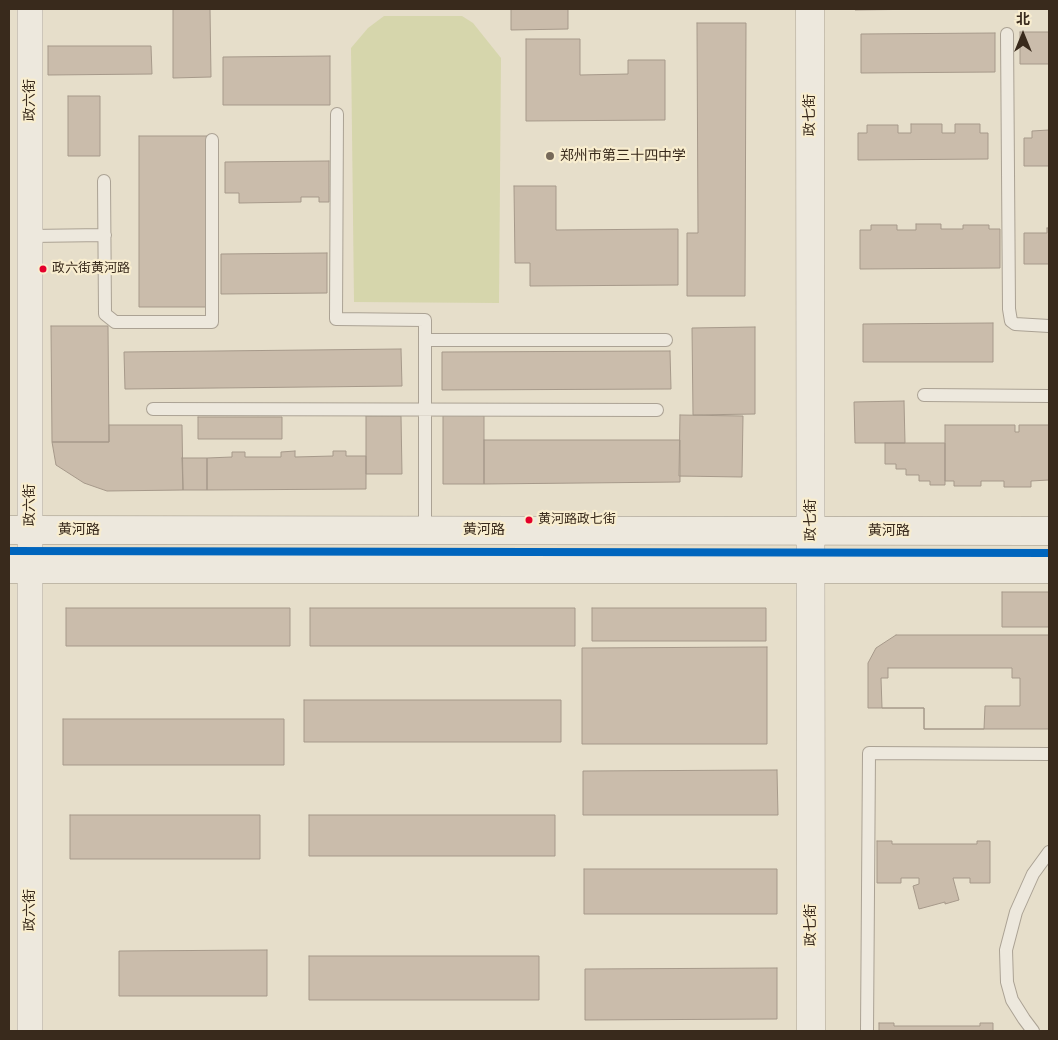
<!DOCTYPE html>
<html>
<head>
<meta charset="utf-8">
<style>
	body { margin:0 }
	#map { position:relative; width:1058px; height:1040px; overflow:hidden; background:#e6deca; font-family:"Times New Roman","Noto Sans SC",serif }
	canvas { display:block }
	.frame { position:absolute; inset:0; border:10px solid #392a1c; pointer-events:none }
	.north { position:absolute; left:998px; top:10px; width:50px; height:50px; -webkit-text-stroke:4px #f8edcf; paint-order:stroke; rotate:0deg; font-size:14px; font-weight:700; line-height:20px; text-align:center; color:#392a1c }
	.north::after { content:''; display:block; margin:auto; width:18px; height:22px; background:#392a1c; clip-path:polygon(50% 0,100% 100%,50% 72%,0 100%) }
</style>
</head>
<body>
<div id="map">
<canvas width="1058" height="1040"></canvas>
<div class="frame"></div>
<div class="north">北</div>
</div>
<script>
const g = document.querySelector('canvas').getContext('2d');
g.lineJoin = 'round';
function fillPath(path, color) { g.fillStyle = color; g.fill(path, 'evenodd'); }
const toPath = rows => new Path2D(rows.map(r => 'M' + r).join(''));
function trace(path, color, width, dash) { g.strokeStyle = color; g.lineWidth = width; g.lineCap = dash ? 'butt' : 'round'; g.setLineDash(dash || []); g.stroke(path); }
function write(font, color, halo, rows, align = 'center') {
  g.font = font + ' "Times New Roman","Noto Sans SC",serif'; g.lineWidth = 4.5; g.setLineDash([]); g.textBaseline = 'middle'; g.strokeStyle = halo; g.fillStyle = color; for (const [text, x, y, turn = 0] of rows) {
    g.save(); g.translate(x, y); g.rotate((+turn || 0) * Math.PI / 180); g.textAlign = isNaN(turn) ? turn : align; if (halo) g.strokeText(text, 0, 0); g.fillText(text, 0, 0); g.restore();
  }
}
fillPath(toPath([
	[384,16,462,16,473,23,501,58,499,303,354,302,351,48,368,28]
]), '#d6d6ac');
const building = toPath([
	[173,9,210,9,211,77,173,78,173,9],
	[511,9,568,9,568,29,511,30,511,9],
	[855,9,930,9,855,10,855,9],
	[697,23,746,23,745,296,687,296,687,233,698,233,697,23],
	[1020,32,1049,32,1049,64,1020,64,1020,32],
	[995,33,995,72,861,73,861,34,995,33],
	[526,39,580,39,580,75,628,74,628,60,665,60,665,120,526,121,526,39],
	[48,46,151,46,152,74,48,75,48,46],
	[330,56,330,105,223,105,223,57,330,56],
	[68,96,100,96,100,156,68,156,68,96],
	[911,124,942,124,942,133,955,133,955,124,980,124,980,133,988,133,988,159,858,160,858,133,867,133,867,125,898,125,898,133,911,133,911,124],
	[1049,130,1049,166,1024,166,1024,138,1032,138,1032,131,1049,130],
	[139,136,207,136,207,307,139,307,139,136],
	[329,161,329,202,319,202,319,197,301,197,301,202,239,203,239,193,225,193,225,162,329,161],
	[514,186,556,186,556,230,678,229,678,285,530,286,530,263,515,263,514,186],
	[916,224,941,224,941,229,963,229,963,225,989,225,989,229,1000,229,1000,268,860,269,860,230,871,230,871,225,897,225,897,230,916,230,916,224],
	[1047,228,1049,228,1049,264,1024,264,1024,233,1047,233,1047,228],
	[327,253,327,293,221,294,221,254,327,253],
	[993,323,993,362,863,362,863,324,993,323],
	[51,326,108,326,109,442,52,442,51,326],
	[755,327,755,414,693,415,692,328,755,327],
	[401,349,402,386,125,389,124,352,401,349],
	[670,351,671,389,442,390,442,352,670,351],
	[904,401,905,443,855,443,854,402,904,401],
	[443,415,484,415,484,484,443,484,443,415],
	[680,415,743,416,742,477,679,476,680,415],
	[366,416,401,416,402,474,366,474,366,416],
	[198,417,282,417,282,439,198,439,198,417],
	[109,425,182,425,183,490,107,491,84,483,56,465,52,442,109,442,109,425],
	[945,425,1015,425,1015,432,1019,432,1019,425,1049,425,1049,480,1031,481,1031,487,1004,487,1004,481,981,481,981,486,954,486,954,481,945,481,945,425],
	[484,440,680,440,680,482,484,484,484,440],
	[885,443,945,443,945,485,930,485,930,481,919,481,919,475,906,475,906,469,896,469,896,464,885,464,885,443],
	[295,451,295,457,333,456,333,451,346,451,346,456,366,456,366,489,207,490,207,458,232,457,232,452,245,452,245,457,281,457,281,452,295,451],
	[182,458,207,458,207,490,183,490,182,458],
	[1002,592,1049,592,1049,627,1002,627,1002,592],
	[66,608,290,608,290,646,66,646,66,608],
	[310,608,575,608,575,646,310,646,310,608],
	[592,608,766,608,766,641,592,641,592,608],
	[896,635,1049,635,1049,729,924,729,924,708,868,708,868,663,876,648,896,635],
	[767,647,767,744,582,744,582,648,767,647],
	[888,668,1012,668,1012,678,1020,678,1020,706,985,706,984,729,924,729,924,708,882,708,881,678,888,678,888,668],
	[304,700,561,700,561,742,304,742,304,700],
	[63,719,284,719,284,765,63,765,63,719],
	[777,770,778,815,583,815,583,771,777,770],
	[70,815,260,815,260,859,70,859,70,815],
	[309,815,555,815,555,856,309,856,309,815],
	[877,841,892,841,892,844,977,844,977,841,990,841,990,883,970,883,970,878,953,878,959,900,945,904,945,902,919,909,913,886,919,884,919,878,901,878,901,883,877,883,877,841],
	[584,869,777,869,777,914,584,914,584,869],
	[267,950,267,996,119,996,119,951,267,950],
	[309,956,539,956,539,1000,309,1000,309,956],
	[777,968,777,1019,585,1020,585,969,777,968],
	[879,1023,894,1023,894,1026,980,1026,980,1023,993,1023,993,1031,879,1031,879,1023]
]);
fillPath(building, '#cabcab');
trace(building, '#a6998a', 1);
const service = toPath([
	[1007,34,1009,309,1011,321,1015,324,1049,326],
	[337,114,336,319,425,320,425,530],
	[104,181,105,314,115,322,212,322,212,140],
	[30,236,105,235],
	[426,340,666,340],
	[924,395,1049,396],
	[153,409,657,410],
	[867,1031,869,753,1049,754],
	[1033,1031,1024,1019,1012,1000,1007,982,1006,950,1016,912,1033,874,1049,852]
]);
const minor = toPath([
	[30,9,30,1031]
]);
const tertiary = toPath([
	[810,9,811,1031]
]);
const secondary = toPath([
	[9,530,1049,531],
	[9,569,1049,569]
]);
trace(service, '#aba294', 14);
trace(minor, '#aba294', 26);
trace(tertiary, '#aba294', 29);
trace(secondary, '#9a9284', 29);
trace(service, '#ede8dd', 12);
trace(minor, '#ede8dd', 25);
trace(tertiary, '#ede8dd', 28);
trace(secondary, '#ede8dd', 28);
trace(toPath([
	[9,551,1049,553]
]), '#0065bd', 8);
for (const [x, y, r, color] of [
	[550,156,5,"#766959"],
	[43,269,4.5,"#e4002b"],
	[529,520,4.5,"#e4002b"]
]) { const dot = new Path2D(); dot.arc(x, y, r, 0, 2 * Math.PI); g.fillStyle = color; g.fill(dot); trace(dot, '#f8edcf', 2); }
write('13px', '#392a1c', '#f8edcf', [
	["政六街黄河路",52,269],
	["黄河路政七街",538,520]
], 'left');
write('14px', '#392a1c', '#f8edcf', [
	["政六街",30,100,-90],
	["政七街",810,115,-90],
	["政六街",30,505,-90],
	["政七街",811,520,-90],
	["黄河路",79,530],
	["黄河路",484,530],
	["黄河路",889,531],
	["政六街",30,910,-90],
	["政七街",811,925,-90]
]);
write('14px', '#392a1c', '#f8edcf', [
	["郑州市第三十四中学",560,156]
], 'left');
</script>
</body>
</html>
